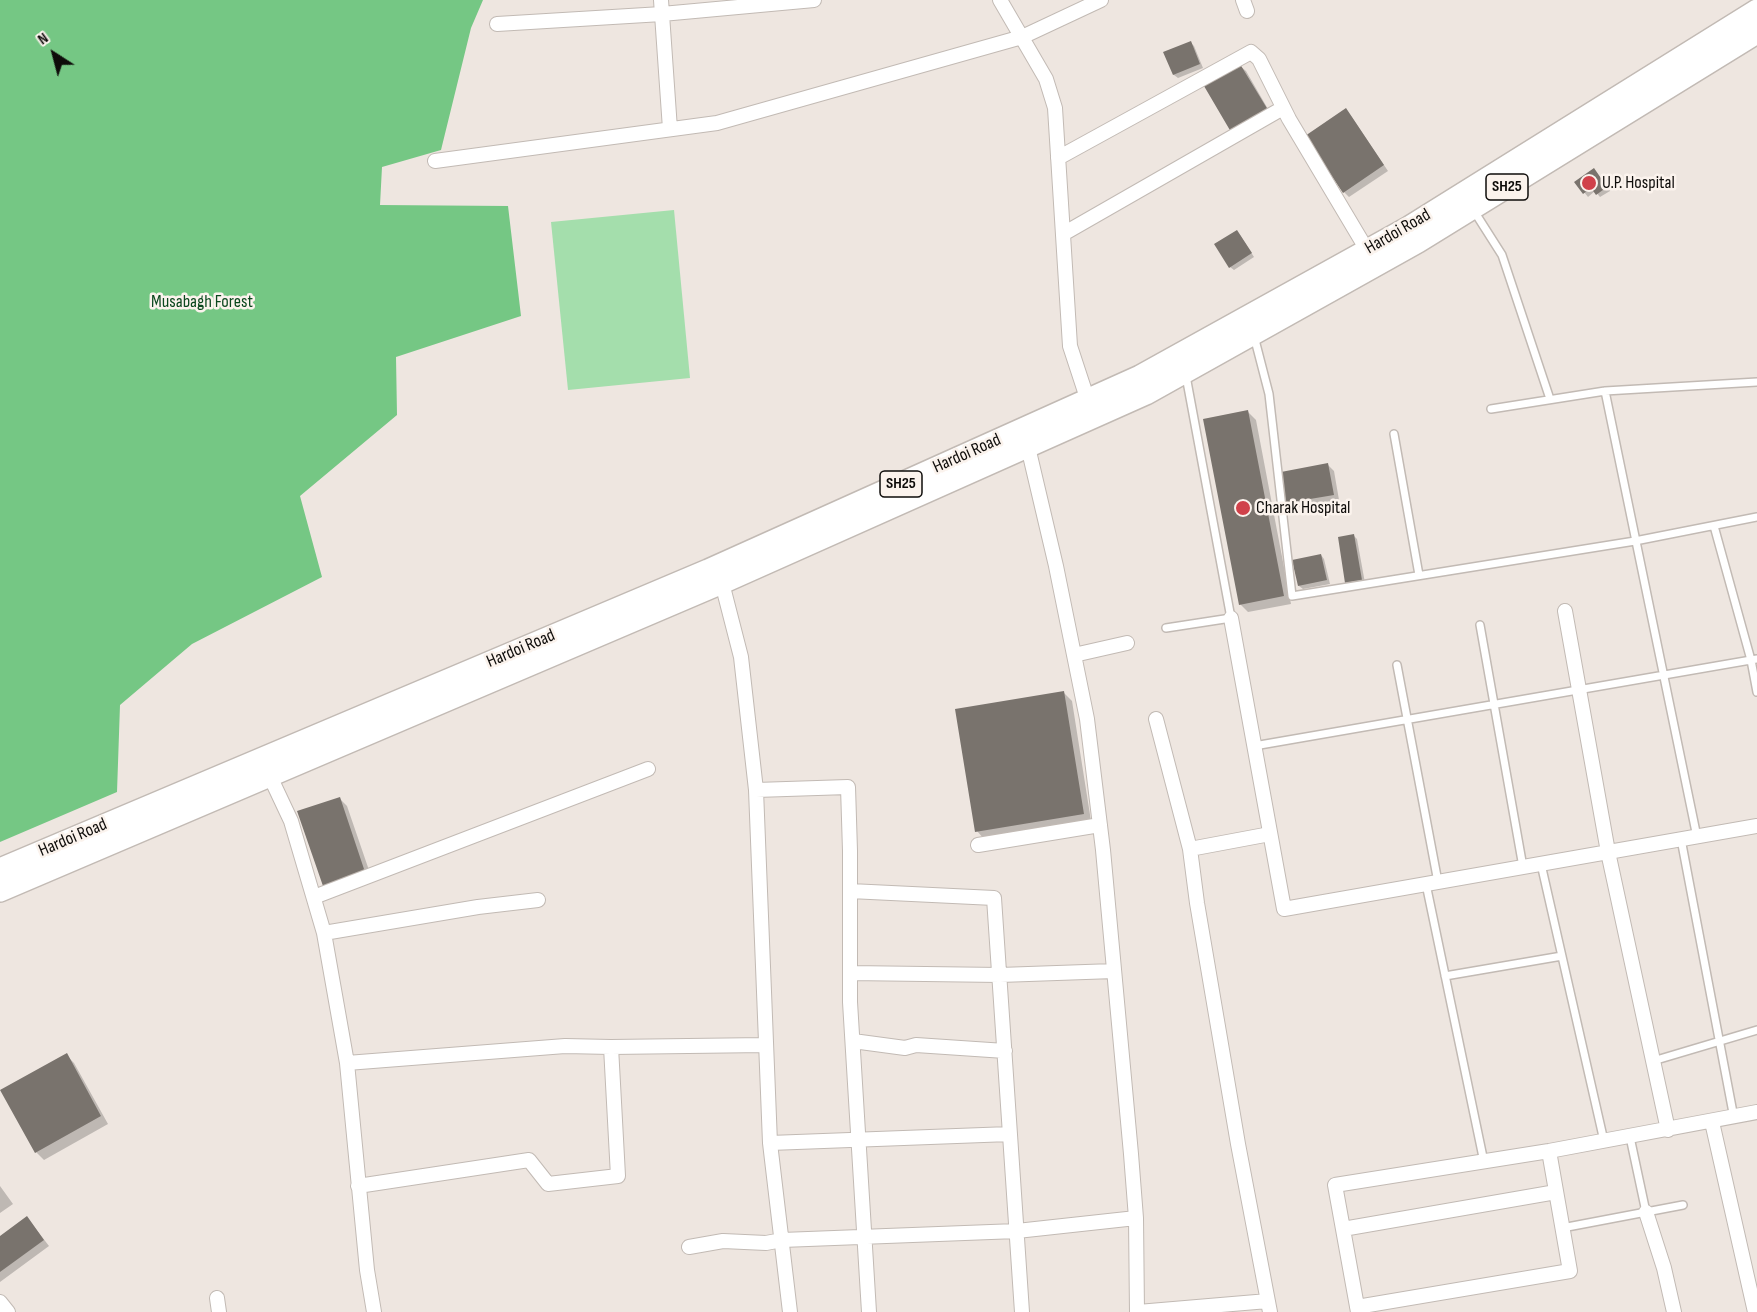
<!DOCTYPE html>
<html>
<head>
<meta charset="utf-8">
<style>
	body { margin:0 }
	#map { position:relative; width:1757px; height:1312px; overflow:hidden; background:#eee6e0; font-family:"Sofia Sans Condensed",sans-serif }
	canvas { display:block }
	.north { position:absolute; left:24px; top:24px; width:60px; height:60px; -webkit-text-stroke:4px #fbf3ed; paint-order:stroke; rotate:324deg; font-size:16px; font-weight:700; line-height:24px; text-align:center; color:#0e0c0a }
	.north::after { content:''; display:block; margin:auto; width:21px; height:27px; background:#0e0c0a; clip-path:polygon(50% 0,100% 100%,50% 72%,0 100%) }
</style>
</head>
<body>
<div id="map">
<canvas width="1757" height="1312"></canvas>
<div class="north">N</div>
</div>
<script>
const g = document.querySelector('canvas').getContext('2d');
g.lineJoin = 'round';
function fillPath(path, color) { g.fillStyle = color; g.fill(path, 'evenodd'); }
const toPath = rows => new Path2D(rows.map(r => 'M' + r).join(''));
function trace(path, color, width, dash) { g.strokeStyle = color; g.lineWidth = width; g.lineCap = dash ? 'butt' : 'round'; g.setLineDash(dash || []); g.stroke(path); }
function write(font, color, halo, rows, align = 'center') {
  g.font = font + ' "Sofia Sans Condensed",sans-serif'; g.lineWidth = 5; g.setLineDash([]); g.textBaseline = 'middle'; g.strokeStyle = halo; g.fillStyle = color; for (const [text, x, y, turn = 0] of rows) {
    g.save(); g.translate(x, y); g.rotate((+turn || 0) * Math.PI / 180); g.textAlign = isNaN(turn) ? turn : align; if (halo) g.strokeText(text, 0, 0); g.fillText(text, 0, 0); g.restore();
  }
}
fillPath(toPath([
	[674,210,690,378,568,390,551,222]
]), '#a4deac');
fillPath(toPath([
	[0,0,483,0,471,28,441,150,382,167,380,205,508,206,521,316,396,357,397,415,300,496,322,577,192,644,120,705,117,792,0,842]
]), '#75c784');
fillPath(toPath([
	[1191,43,1194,46,1203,68,1178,78,1174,75,1165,53],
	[1240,66,1246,71,1272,116,1206,86],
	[1351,116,1388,171,1349,197,1344,192],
	[1597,173,1610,191,1600,197,1595,191,1588,197,1576,182],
	[1240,235,1254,257,1234,270,1230,267],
	[1248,412,1256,420,1291,604,1248,612,1240,604],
	[1328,465,1334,471,1339,500,1293,508,1288,502],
	[1354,536,1357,539,1365,583,1350,585,1347,582],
	[1321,555,1324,559,1330,584,1303,589,1299,586],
	[1064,693,1072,701,1091,821,984,839,977,831],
	[339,798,347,806,372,879,332,893,324,885],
	[66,1055,74,1063,108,1124,44,1160,36,1152],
	[0,1186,13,1204,0,1213],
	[32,1224,49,1246,0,1282,0,1238]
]), '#0003');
fillPath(toPath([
	[1191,41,1200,64,1173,75,1163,52],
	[1240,64,1268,110,1231,132,1204,86],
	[1346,108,1384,165,1343,193,1305,136],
	[1594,168,1607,187,1596,195,1591,188,1583,194,1574,182],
	[1237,230,1252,253,1229,268,1214,244],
	[1248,410,1284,596,1239,605,1203,419],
	[1328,463,1334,495,1286,503,1281,472],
	[1354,534,1362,580,1345,583,1338,537],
	[1321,554,1327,580,1298,586,1292,560],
	[1064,691,1084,814,975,832,955,709],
	[340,797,365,872,323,886,297,811],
	[67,1053,101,1116,35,1153,0,1090],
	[27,1216,44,1240,0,1272,0,1236]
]), '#79736d');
const lane = toPath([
	[1474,211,1502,255,1550,399],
	[1254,336,1269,394,1292,596,1635,541,1757,517],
	[1605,391,1697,837],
	[1491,409,1605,391,1757,382],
	[1394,434,1419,575],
	[1714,526,1751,660,1757,692],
	[1480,625,1523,867],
	[1166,628,1231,618,1186,376],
	[1397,665,1438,882],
	[1254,746,1757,659],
	[1681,839,1734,1118],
	[1541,864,1604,1141],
	[1426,884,1484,1162],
	[1445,976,1562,956],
	[1653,1061,1757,1030],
	[1630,1137,1646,1212],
	[1562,1228,1683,1205]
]);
const street = toPath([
	[661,0,670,129],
	[1000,0,1046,79,1055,108,1070,346,1090,407],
	[1243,0,1247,11],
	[497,24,662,14,814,0],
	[1058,158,1251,52,1259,59,1289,119,1367,250],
	[435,161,717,123,1022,37,1101,0],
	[1063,234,1283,108],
	[1028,447,1056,566,1087,719,1103,850,1131,1154,1136,1218,1137,1312],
	[722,583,741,657,756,790,848,787,850,851,850,1002,869,1312],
	[1565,611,1608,852,1668,1130],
	[1231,618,1284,909,1757,826],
	[1074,655,1127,643],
	[1156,719,1190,849,1197,903,1238,1144,1270,1312],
	[267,770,291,821,324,933,347,1063,367,1270,374,1312],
	[756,790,770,1143,790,1312],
	[978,845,1100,825],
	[1190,849,1270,834],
	[850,891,994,898,1022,1312],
	[314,897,648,769],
	[324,933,478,907,538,900],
	[850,973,1000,975,1114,971],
	[853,1041,905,1048,916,1045,1005,1051],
	[347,1063,565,1046,611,1047],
	[1712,1122,1755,1312],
	[770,1143,1010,1134],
	[358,1186,529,1160,548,1184,618,1176,611,1047,765,1045],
	[1646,1212,1664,1268,1674,1312],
	[1343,1229,1556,1192],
	[689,1247,723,1241,766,1243,782,1240,1017,1231,1136,1218],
	[217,1298,219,1312],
	[0,1302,8,1312],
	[1357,1307,1570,1271,1549,1151],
	[1138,1312,1268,1301],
	[1358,1312,1335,1185,1549,1151,1757,1112]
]);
const primary = toPath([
	[0,869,708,570,1140,376,1409,227,1757,10],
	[0,891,722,583,1146,394,1418,242,1757,33]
]);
trace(lane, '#c2bab4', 10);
trace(street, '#c2bab4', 16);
trace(primary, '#c2bab4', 24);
trace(lane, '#fff', 7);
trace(street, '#fff', 14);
trace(primary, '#fff', 21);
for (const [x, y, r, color] of [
	[1589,183,8,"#d0414a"],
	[1243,508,8,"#d0414a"]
]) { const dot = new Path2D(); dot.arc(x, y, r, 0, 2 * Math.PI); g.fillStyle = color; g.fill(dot); trace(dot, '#fbf3ed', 2); }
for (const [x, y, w] of [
	[1507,187,42],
	[901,484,42]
]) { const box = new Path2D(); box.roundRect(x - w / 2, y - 13, w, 26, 4.5); g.fillStyle = '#fbf3ed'; g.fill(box); trace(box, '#0e0c0a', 1.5); }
write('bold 16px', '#0e0c0a', null, [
	["SH25",1507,187],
	["SH25",901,484]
]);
write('18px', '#0e0c0a', '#fbf3ed', [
	["U.P. Hospital",1602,183],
	["Charak Hospital",1256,508]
], 'left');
write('18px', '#0e0c0a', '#fbf3ed', [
	["Hardoi Road",1398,232,-30],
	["Hardoi Road",967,454,-24],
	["Hardoi Road",521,649,-23],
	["Hardoi Road",73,838,-23]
]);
write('18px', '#0b481e', '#fbf3ed', [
	["Musabagh Forest",202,302]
]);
</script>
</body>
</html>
